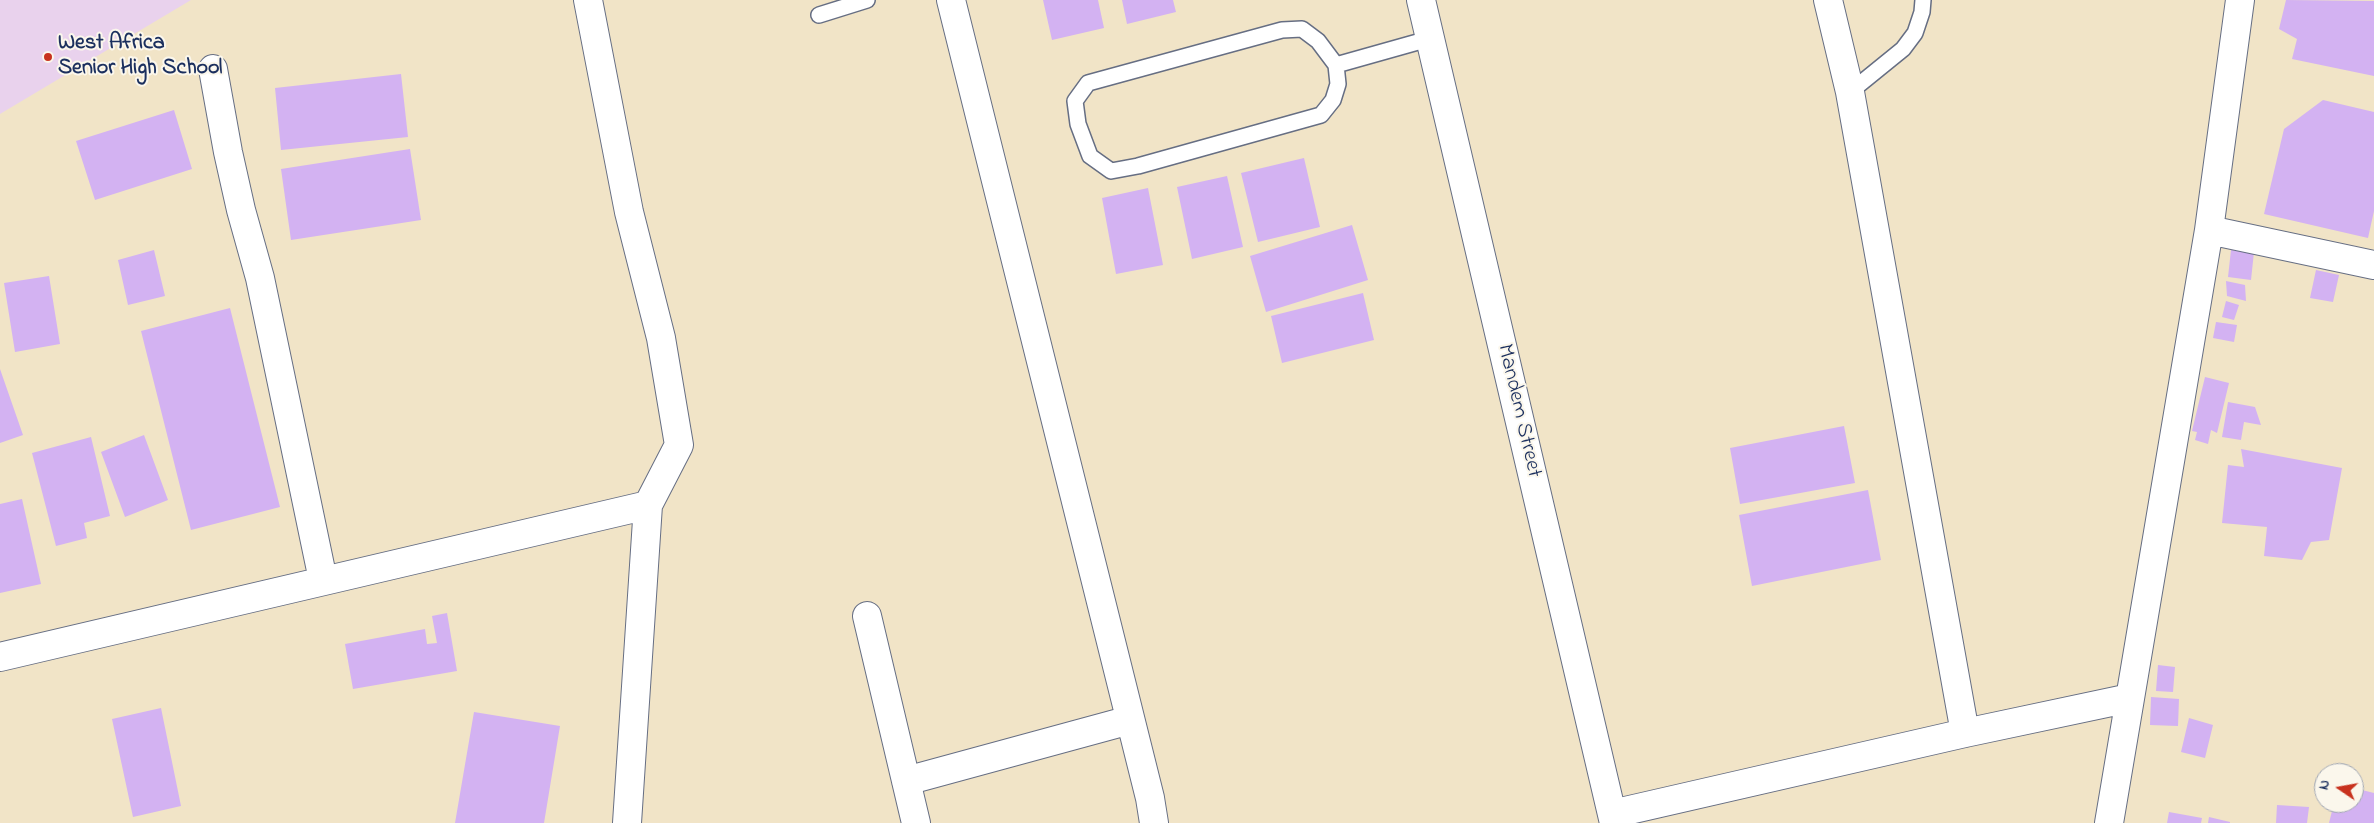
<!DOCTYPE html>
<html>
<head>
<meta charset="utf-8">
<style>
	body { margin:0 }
	#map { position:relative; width:2374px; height:823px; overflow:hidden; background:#f1e4c7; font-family:"Indie Flower",sans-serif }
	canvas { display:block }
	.north { position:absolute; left:2314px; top:763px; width:50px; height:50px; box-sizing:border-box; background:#fbf7ec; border:1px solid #a1a7b3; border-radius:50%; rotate:282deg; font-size:14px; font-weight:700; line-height:20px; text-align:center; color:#1b2f5e }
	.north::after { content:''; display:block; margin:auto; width:18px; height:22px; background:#c8321e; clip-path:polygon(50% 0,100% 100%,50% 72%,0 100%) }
</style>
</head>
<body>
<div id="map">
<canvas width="2374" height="823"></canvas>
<div class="north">N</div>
</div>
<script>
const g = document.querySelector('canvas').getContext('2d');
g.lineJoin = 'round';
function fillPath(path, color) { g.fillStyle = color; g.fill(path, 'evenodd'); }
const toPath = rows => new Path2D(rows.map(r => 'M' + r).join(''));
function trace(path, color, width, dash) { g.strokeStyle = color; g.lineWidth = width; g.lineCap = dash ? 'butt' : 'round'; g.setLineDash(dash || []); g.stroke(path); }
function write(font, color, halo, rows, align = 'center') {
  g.font = font + ' "Indie Flower",sans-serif'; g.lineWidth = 4; g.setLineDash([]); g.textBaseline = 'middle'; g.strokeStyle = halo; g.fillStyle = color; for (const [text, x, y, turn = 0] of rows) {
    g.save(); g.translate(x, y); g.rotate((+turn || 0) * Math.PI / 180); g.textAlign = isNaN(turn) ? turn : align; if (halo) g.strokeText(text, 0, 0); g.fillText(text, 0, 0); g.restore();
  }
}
fillPath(toPath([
	[0,0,191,0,0,114]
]), '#e9d2ed');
fillPath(toPath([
	[1043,0,1098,0,1104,28,1052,40],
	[1122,0,1173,0,1176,12,1127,24],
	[2286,0,2374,1,2374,76,2292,59,2297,39,2279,29],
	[401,74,408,137,281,150,275,88],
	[2323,100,2374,112,2374,211,2368,238,2264,214,2284,129],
	[174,110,192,169,95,200,76,141],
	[410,149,421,220,291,240,281,169],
	[1304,158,1320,227,1258,242,1241,173],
	[1227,176,1243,247,1192,259,1177,187],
	[1148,188,1163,265,1116,274,1102,198],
	[1352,225,1368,280,1266,312,1250,256],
	[154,250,165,296,128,305,118,260],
	[2231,250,2254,252,2251,280,2228,277],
	[2316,270,2339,275,2333,302,2310,298],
	[49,276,60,344,15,352,4,283],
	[2226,281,2245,285,2246,301,2227,296],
	[1363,293,1374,340,1282,363,1271,316],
	[2226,301,2239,305,2234,320,2222,317],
	[230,308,280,507,191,530,141,331],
	[2216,322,2237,325,2234,342,2213,338],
	[0,369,23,435,0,443],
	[2205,377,2229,383,2217,433,2211,430,2208,444,2195,440,2197,432,2192,431],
	[2228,402,2255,407,2261,425,2244,422,2241,440,2222,437],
	[1844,426,1855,483,1740,504,1730,448],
	[144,435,168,500,125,517,101,452],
	[91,437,110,516,84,523,87,538,56,546,32,453],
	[2241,449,2342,468,2329,540,2311,542,2302,560,2264,556,2267,527,2222,523,2228,465,2244,467],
	[1868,490,1881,560,1752,586,1739,515],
	[22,499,41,584,0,593,0,504],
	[447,613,457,671,353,689,345,644,425,629,427,644,437,643,432,616],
	[2158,665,2175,667,2173,692,2156,691],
	[2151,697,2179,699,2178,726,2150,725],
	[161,708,181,806,133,817,112,719],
	[474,712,560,726,544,823,455,823],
	[2189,718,2213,725,2205,758,2181,752],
	[2354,788,2374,793,2374,823,2329,823,2334,803,2354,803],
	[2277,805,2309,807,2307,823,2276,823],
	[2169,812,2202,818,2201,823,2167,823],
	[2209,817,2230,822,2230,823,2208,823]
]), '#d3b2f2');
const lane = toPath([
	[819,15,867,0],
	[1336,65,1338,84,1333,100,1321,115,1138,166,1111,171,1090,156,1078,124,1075,101,1088,83,1282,30,1302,29,1318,41,1336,65,1432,38],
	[1850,92,1903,49,1915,33,1922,12,1923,0]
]);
const street = toPath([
	[588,0,629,212,661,338,679,445,648,505,627,823],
	[951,0,1150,798,1154,823],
	[1421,0,1614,823],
	[1828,0,1850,92,1965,733],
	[213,69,228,152,241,210,260,278,323,580],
	[2209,230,2374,265],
	[867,616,916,823],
	[0,657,648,505],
	[906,781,1130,720],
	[1612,814,1965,733,2130,698],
	[2109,823,2209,230,2240,0]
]);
trace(lane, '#666e83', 18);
trace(street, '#666e83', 30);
trace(lane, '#fff', 15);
trace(street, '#fff', 28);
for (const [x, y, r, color] of [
	[48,57,5,"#c8321e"]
]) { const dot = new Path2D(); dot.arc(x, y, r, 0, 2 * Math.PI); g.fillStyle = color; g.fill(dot); trace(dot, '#fbf7ec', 2); }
write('bold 22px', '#1b2f5e', '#fbf7ec', [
	["West Africa",58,44],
	["Senior High School",58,69]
], 'left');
write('22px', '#1b2f5e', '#fbf7ec', [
	["Mandem Street",1518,411,77]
]);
</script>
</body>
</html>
